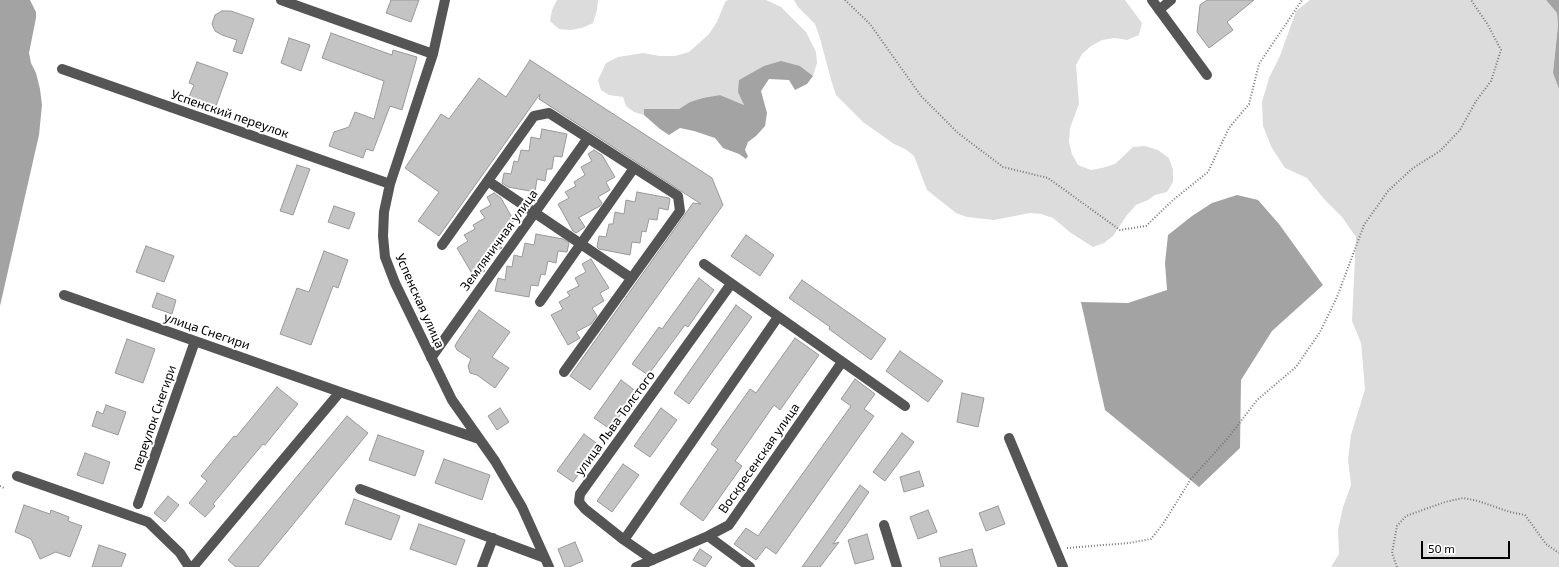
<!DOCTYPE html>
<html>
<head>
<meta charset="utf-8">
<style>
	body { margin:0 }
	#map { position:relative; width:1559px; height:567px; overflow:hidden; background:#fff; font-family:"Exo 2",sans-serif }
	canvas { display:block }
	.scale { position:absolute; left:1421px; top:541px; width:89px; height:18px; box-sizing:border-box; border:2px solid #000; border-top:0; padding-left:5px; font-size:12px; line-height:14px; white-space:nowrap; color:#000; -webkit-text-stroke:3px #fff; paint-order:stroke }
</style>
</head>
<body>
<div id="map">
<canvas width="1559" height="567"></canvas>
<div class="scale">50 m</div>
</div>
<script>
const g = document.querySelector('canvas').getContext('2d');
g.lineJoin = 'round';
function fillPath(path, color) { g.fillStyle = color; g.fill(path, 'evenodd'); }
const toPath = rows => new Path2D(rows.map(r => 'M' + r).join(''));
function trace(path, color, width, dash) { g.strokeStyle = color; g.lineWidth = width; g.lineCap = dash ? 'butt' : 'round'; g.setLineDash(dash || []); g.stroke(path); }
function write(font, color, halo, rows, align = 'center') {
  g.font = font + ' "Exo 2",sans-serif'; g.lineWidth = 4; g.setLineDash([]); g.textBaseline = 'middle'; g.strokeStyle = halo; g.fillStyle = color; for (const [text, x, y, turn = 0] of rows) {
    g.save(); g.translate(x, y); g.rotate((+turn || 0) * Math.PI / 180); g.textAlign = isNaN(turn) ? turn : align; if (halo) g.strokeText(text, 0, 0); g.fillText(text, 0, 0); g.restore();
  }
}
fillPath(toPath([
	[557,0,598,0,597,10,593,23,582,28,570,30,559,29,550,21,552,10],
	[728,0,766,0,781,7,806,32,816,52,817,63,813,76,800,66,748,76,739,80,744,105,720,95,690,102,679,109,645,109,644,115,634,112,626,106,623,97,609,95,601,90,598,80,606,63,618,57,643,53,660,56,675,56,689,52,709,34,717,22,725,2],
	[794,0,1125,0,1142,23,1139,35,1127,40,1115,38,1102,40,1091,46,1082,54,1076,65,1079,104,1070,128,1069,142,1072,154,1078,165,1091,170,1102,168,1115,164,1133,147,1145,146,1158,150,1169,158,1173,170,1173,182,1167,192,1155,195,1148,200,1136,205,1127,215,1113,236,1104,243,1093,247,1071,233,1053,218,1041,214,1030,213,994,220,967,217,956,213,927,190,914,156,905,149,894,144,863,122,836,95,832,83,819,35,815,24,798,7],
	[1310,0,1546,0,1557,13,1558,25,1553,73,1559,89,1559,567,1331,567,1339,554,1338,530,1343,507,1351,485,1348,459,1351,435,1365,389,1361,343,1352,321,1356,237,1342,217,1324,199,1307,178,1285,168,1272,148,1263,126,1262,102,1269,78,1280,56,1296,11]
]), '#dcdcdc');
fillPath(toPath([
	[0,0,30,0,36,12,36,18,29,53,31,63,36,73,40,89,42,105,39,135,0,306],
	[1546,0,1559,0,1559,89,1553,73,1558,25,1557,13],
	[781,61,800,66,813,76,807,84,795,90,789,80,769,79,761,91,767,113,765,126,756,136,748,142,745,150,748,156,746,159,739,154,723,148,715,138,694,131,680,128,669,135,660,129,644,115,644,109,679,109,690,102,703,98,720,95,744,105,738,92,739,80,764,66],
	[1237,195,1258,200,1279,224,1323,285,1272,331,1241,380,1240,448,1199,487,1105,410,1081,302,1128,303,1167,290,1165,263,1168,235,1192,216,1212,203]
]), '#a3a3a3');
const building = toPath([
	[391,0,419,0,411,22,386,13,391,0],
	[1207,0,1254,0,1227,22,1233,30,1209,48,1197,32,1200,5,1207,0],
	[222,11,231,11,254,19,242,54,233,51,237,40,222,35,215,31,212,24,215,15,222,11],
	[331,33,392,55,393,50,417,57,402,110,390,106,373,151,366,149,363,158,329,146,334,132,349,127,355,112,374,119,384,81,322,58,331,33],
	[289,38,310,45,301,71,281,63,289,38],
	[530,60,712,178,723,205,590,390,570,376,693,203,701,204,539,99,540,94,439,236,418,221,439,192,405,168,441,114,449,119,479,78,506,97,530,60],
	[197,62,228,73,216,106,189,97,194,85,189,83,197,62],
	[542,129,567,134,562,157,554,156,552,169,547,169,545,181,537,179,535,192,508,187,502,183,504,173,511,174,514,161,518,162,521,150,529,151,531,137,540,139,542,129],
	[594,150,602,155,615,177,606,182,610,190,598,197,602,203,600,206,578,218,580,219,585,227,576,233,573,231,558,204,569,198,565,192,576,186,574,182,585,175,581,167,592,161,588,154,594,150],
	[297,165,310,169,293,215,280,211,297,165],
	[637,192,669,198,670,199,668,210,659,208,657,220,649,219,646,232,642,231,640,243,632,242,630,255,599,249,597,247,599,236,606,237,609,224,613,224,615,212,624,214,626,200,635,202,637,192],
	[494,193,501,198,514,221,505,226,509,234,497,240,502,248,478,261,485,271,474,277,457,248,468,241,464,235,475,229,473,225,485,218,480,211,491,205,487,197,494,193],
	[334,206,355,213,349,229,328,222,334,206],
	[536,234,563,239,569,243,567,252,558,251,556,263,548,261,545,275,541,274,538,286,531,285,529,297,495,291,498,278,505,280,507,266,512,267,514,255,522,257,525,243,534,245,536,234],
	[746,235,774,255,760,276,731,256,746,235],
	[146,246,174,256,164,282,136,272,146,246],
	[324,251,348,260,338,288,333,286,311,345,280,334,297,288,309,292,324,251],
	[591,259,609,288,600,293,604,301,592,308,597,316,591,324,576,332,580,338,568,345,551,315,563,309,559,302,570,296,567,292,579,286,575,278,586,272,582,264,591,259],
	[699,278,714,290,688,327,685,325,648,375,632,364,659,327,662,329,699,278],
	[802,280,886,339,871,360,829,329,830,327,789,298,802,280],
	[157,293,176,300,172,314,152,307,157,293],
	[736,305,752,317,689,404,674,393,736,305],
	[479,310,510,332,492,357,509,368,495,388,477,375,470,373,468,366,471,359,457,350,455,346,457,342,479,310],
	[795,338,819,355,780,410,774,405,735,461,742,466,703,521,680,504,718,449,711,444,750,389,756,393,795,338],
	[127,339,155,349,143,383,115,373,127,339],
	[900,351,943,381,928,402,886,371,900,351],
	[855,379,875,394,864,409,874,416,776,554,766,547,756,560,734,544,746,528,758,536,851,406,841,399,855,379],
	[621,380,637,392,610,429,594,418,621,380],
	[277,387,298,404,265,445,263,444,213,504,215,506,205,517,189,503,207,481,201,476,234,436,236,437,277,387],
	[962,393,984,398,978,427,957,422,962,393],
	[106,405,126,412,118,435,92,426,97,411,103,414,106,405],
	[500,408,509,422,497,430,488,416,500,408],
	[661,408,677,420,650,457,634,446,661,408],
	[347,416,368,433,258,567,236,567,228,560,347,416],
	[902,433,914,442,885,481,873,472,902,433],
	[584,434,599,445,573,482,557,471,584,434],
	[378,435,424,451,415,476,369,460,378,435],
	[85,453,110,462,103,484,77,475,85,453],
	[444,459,490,475,482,500,435,483,444,459],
	[623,464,639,475,612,512,597,501,623,464],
	[919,471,924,486,904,492,900,477,919,471],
	[860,485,869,492,833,544,839,542,820,567,802,567,860,485],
	[168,496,179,505,165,522,154,513,168,496],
	[354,499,400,516,391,540,345,524,354,499],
	[24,505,50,514,51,510,69,517,68,521,82,526,70,557,56,552,40,559,31,539,15,532,24,505],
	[998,506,1005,524,986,531,979,513,998,506],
	[928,510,937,532,918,539,910,517,928,510],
	[419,524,465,540,456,565,410,549,419,524],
	[867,534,874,559,855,564,848,540,867,534],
	[575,542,583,561,569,567,565,567,558,549,575,542],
	[99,545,126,554,121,567,92,567,99,545],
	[700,549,712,557,705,567,693,560,700,549],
	[972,549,977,567,941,567,939,558,972,549]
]);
fillPath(building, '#c4c4c4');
trace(building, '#999', 1);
trace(toPath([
	[845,0,870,24,921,96,958,133,1003,167,1048,178,1120,230,1146,226,1173,200,1208,172,1229,128,1249,104,1259,64,1302,0],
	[0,486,4,488],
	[1067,548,1129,543,1151,539,1163,524,1191,479,1228,438,1257,400,1296,367,1320,332,1337,297,1364,225,1388,191,1413,168,1440,151,1460,130,1476,101,1491,81,1501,50,1488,25,1471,0],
	[1397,567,1392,553,1397,526,1406,516,1445,502,1463,498,1478,501,1510,512,1525,515,1546,544,1559,553]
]), '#777', 2, [1, 2]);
trace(toPath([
	[281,0,433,54],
	[445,0,433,54,390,184,384,212,383,236,385,257,395,283,452,400,495,461,522,507,549,567],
	[1152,0,1207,75],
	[1159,10,1171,0],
	[62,69,390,184],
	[488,181,631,278],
	[442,245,534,116,549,113,678,196,680,211,564,372],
	[704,264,905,406],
	[64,295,340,392],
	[540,302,634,168],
	[431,358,588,138],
	[1009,438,1063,567],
	[17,476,148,522,180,553,189,567],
	[360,489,545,558],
	[138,504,195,341],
	[884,525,897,567],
	[708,536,750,567],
	[624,540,778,317],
	[653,560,624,540,585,509,579,502,580,494,731,284],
	[193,567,340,392,479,439],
	[482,567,493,538],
	[636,567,708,536,729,525,842,362]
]), '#555', 10);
write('13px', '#000', '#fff', [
	["Успенский переулок",230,114,19],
	["Земляничная улица",499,240,-54],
	["Успенская улица",420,301,66],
	["улица Снегири",207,331,19],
	["переулок Снегири",154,418,-71],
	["улица Льва Толстого",615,423,-54],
	["Воскресенская улица",759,458,-55]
]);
</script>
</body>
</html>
